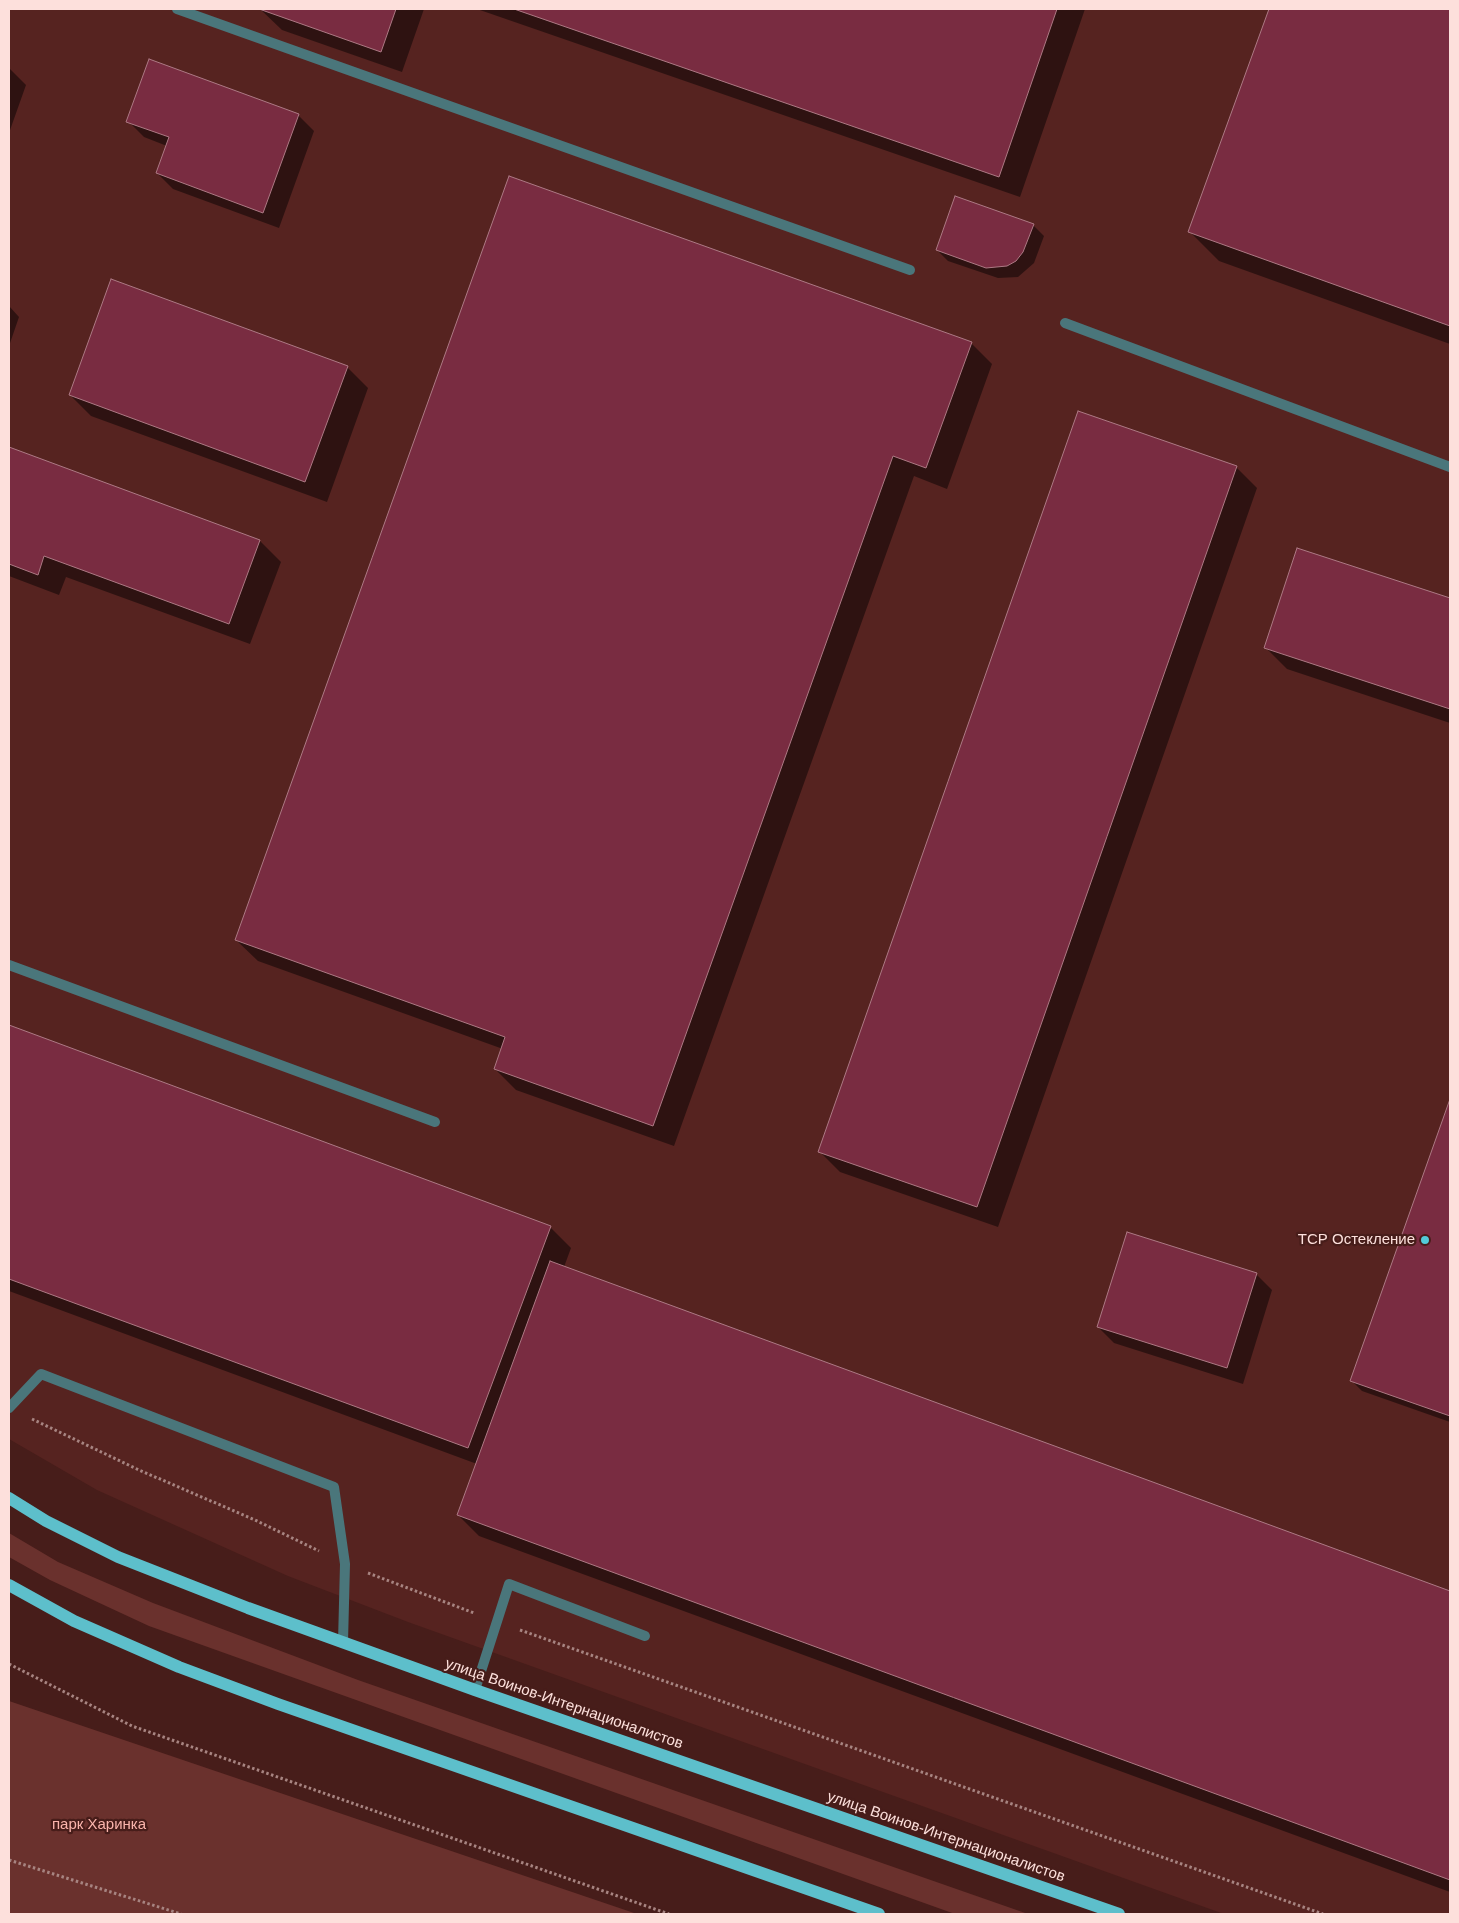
<!DOCTYPE html>
<html>
<head>
<meta charset="utf-8">
<style>
	body { margin:0 }
	#map { position:relative; width:1459px; height:1923px; overflow:hidden; background:#471d1a; font-family:Arial,sans-serif }
	canvas { display:block }
	.frame { position:absolute; inset:0; border:10px solid #fde0dc; pointer-events:none }
</style>
</head>
<body>
<div id="map">
<canvas width="1459" height="1923"></canvas>
<div class="frame"></div>
</div>
<script>
const g = document.querySelector('canvas').getContext('2d');
g.lineJoin = 'round';
function fillPath(path, color) { g.fillStyle = color; g.fill(path, 'evenodd'); }
const toPath = rows => new Path2D(rows.map(r => 'M' + r).join(''));
function trace(path, color, width, dash) { g.strokeStyle = color; g.lineWidth = width; g.lineCap = dash ? 'butt' : 'round'; g.setLineDash(dash || []); g.stroke(path); }
function write(font, color, halo, rows, align = 'center') {
  g.font = font + ' Arial,sans-serif'; g.lineWidth = 4.5; g.setLineDash([]); g.textBaseline = 'middle'; g.strokeStyle = halo; g.fillStyle = color; for (const [text, x, y, turn = 0] of rows) {
    g.save(); g.translate(x, y); g.rotate((+turn || 0) * Math.PI / 180); g.textAlign = isNaN(turn) ? turn : align; if (halo) g.strokeText(text, 0, 0); g.fillText(text, 0, 0); g.restore();
  }
}
fillPath(toPath([
	[9,9,1450,9,1450,1914,1224,1914,408,1622,288,1576,97,1490,9,1439]
]), '#562320');
fillPath(toPath([
	[9,1533,58,1562,153,1603,358,1680,1028,1914,955,1914,149,1626,50,1580,9,1557],
	[9,1701,637,1914,9,1914]
]), '#6a312d');
fillPath(toPath([
	[260,9,424,9,402,72,282,30],
	[477,9,1085,9,1020,197],
	[1270,9,1450,9,1450,344,1219,261,1190,232],
	[9,68,26,85,9,133],
	[298,115,314,131,279,228,173,189,157,173,167,146,144,137,128,121],
	[1033,225,1044,236,1034,263,1018,277,998,278,948,261,937,250],
	[9,306,19,317,9,346],
	[971,343,992,364,947,489,914,476,674,1146,516,1090,495,1069,503,1049,258,961,236,940],
	[347,367,368,388,327,502,91,416,70,395],
	[9,449,260,541,281,562,250,644,66,577,59,595,9,576],
	[1236,467,1257,488,998,1227,840,1172,819,1151],
	[1298,550,1450,600,1450,723,1287,669,1266,648],
	[9,1026,550,1227,571,1248,564,1267,1450,1592,1450,1892,479,1536,458,1515,477,1464,9,1291],
	[1450,1103,1450,1422,1362,1391,1352,1381],
	[1256,1274,1272,1290,1243,1384,1114,1343,1098,1327]
]), '#0007');
const building = toPath([
	[259,9,396,9,381,52,259,9],
	[514,9,1057,9,999,177,514,9],
	[1269,9,1450,9,1450,326,1188,232,1269,9],
	[149,59,299,114,263,213,156,173,169,137,126,122,149,59],
	[509,176,972,342,926,468,893,456,653,1126,494,1069,505,1037,235,940,509,176],
	[955,196,1034,224,1023,252,1016,261,1007,266,986,268,936,250,955,196],
	[111,279,348,366,305,482,69,395,111,279],
	[1078,411,1237,466,977,1207,818,1152,1078,411],
	[9,447,260,540,229,624,44,556,38,575,9,564,9,447],
	[1297,548,1450,598,1450,709,1264,648,1297,548],
	[9,1025,551,1226,468,1448,9,1279,9,1025],
	[1450,1099,1450,1416,1350,1381,1450,1099],
	[1127,1232,1257,1273,1227,1368,1097,1327,1127,1232],
	[550,1261,1450,1591,1450,1880,457,1515,550,1261]
]);
fillPath(building, '#792c41');
trace(building, '#ad7984', 1);
trace(toPath([
	[32,1419,139,1470,255,1520,319,1551],
	[368,1573,474,1613],
	[520,1630,1323,1914],
	[9,1664,132,1726,669,1914],
	[9,1860,181,1914]
]), '#a78481', 3, [2.5, 2.5]);
trace(toPath([
	[9,965,435,1122],
	[9,1408,41,1374,334,1487,345,1564,343,1642],
	[475,1690,509,1584,645,1636]
]), '#4a767b', 10);
trace(toPath([
	[177,9,910,270],
	[1065,323,1450,467]
]), '#4a767b', 10);
trace(toPath([
	[9,1498,46,1521,118,1557,248,1608,475,1690,1119,1914],
	[9,1585,74,1621,179,1667,278,1704,879,1914]
]), '#5dbfcb', 12);
for (const [x, y, r, color] of [
	[1425,1240,5,"#52cbd9"]
]) { const dot = new Path2D(); dot.arc(x, y, r, 0, 2 * Math.PI); g.fillStyle = color; g.fill(dot); trace(dot, '#471d1a', 2); }
write('15px', '#fde0dc', '#471d1a', [
	["ТСР Остекление",1415,1240]
], 'right');
write('15px', '#fde0dc', '#471d1a', [
	["улица Воинов-Интернационалистов",564,1704,19],
	["улица Воинов-Интернационалистов",946,1837,19]
]);
write('15px', '#fab4ac', '#471d1a', [
	["парк Харинка",99,1825]
]);
</script>
</body>
</html>
